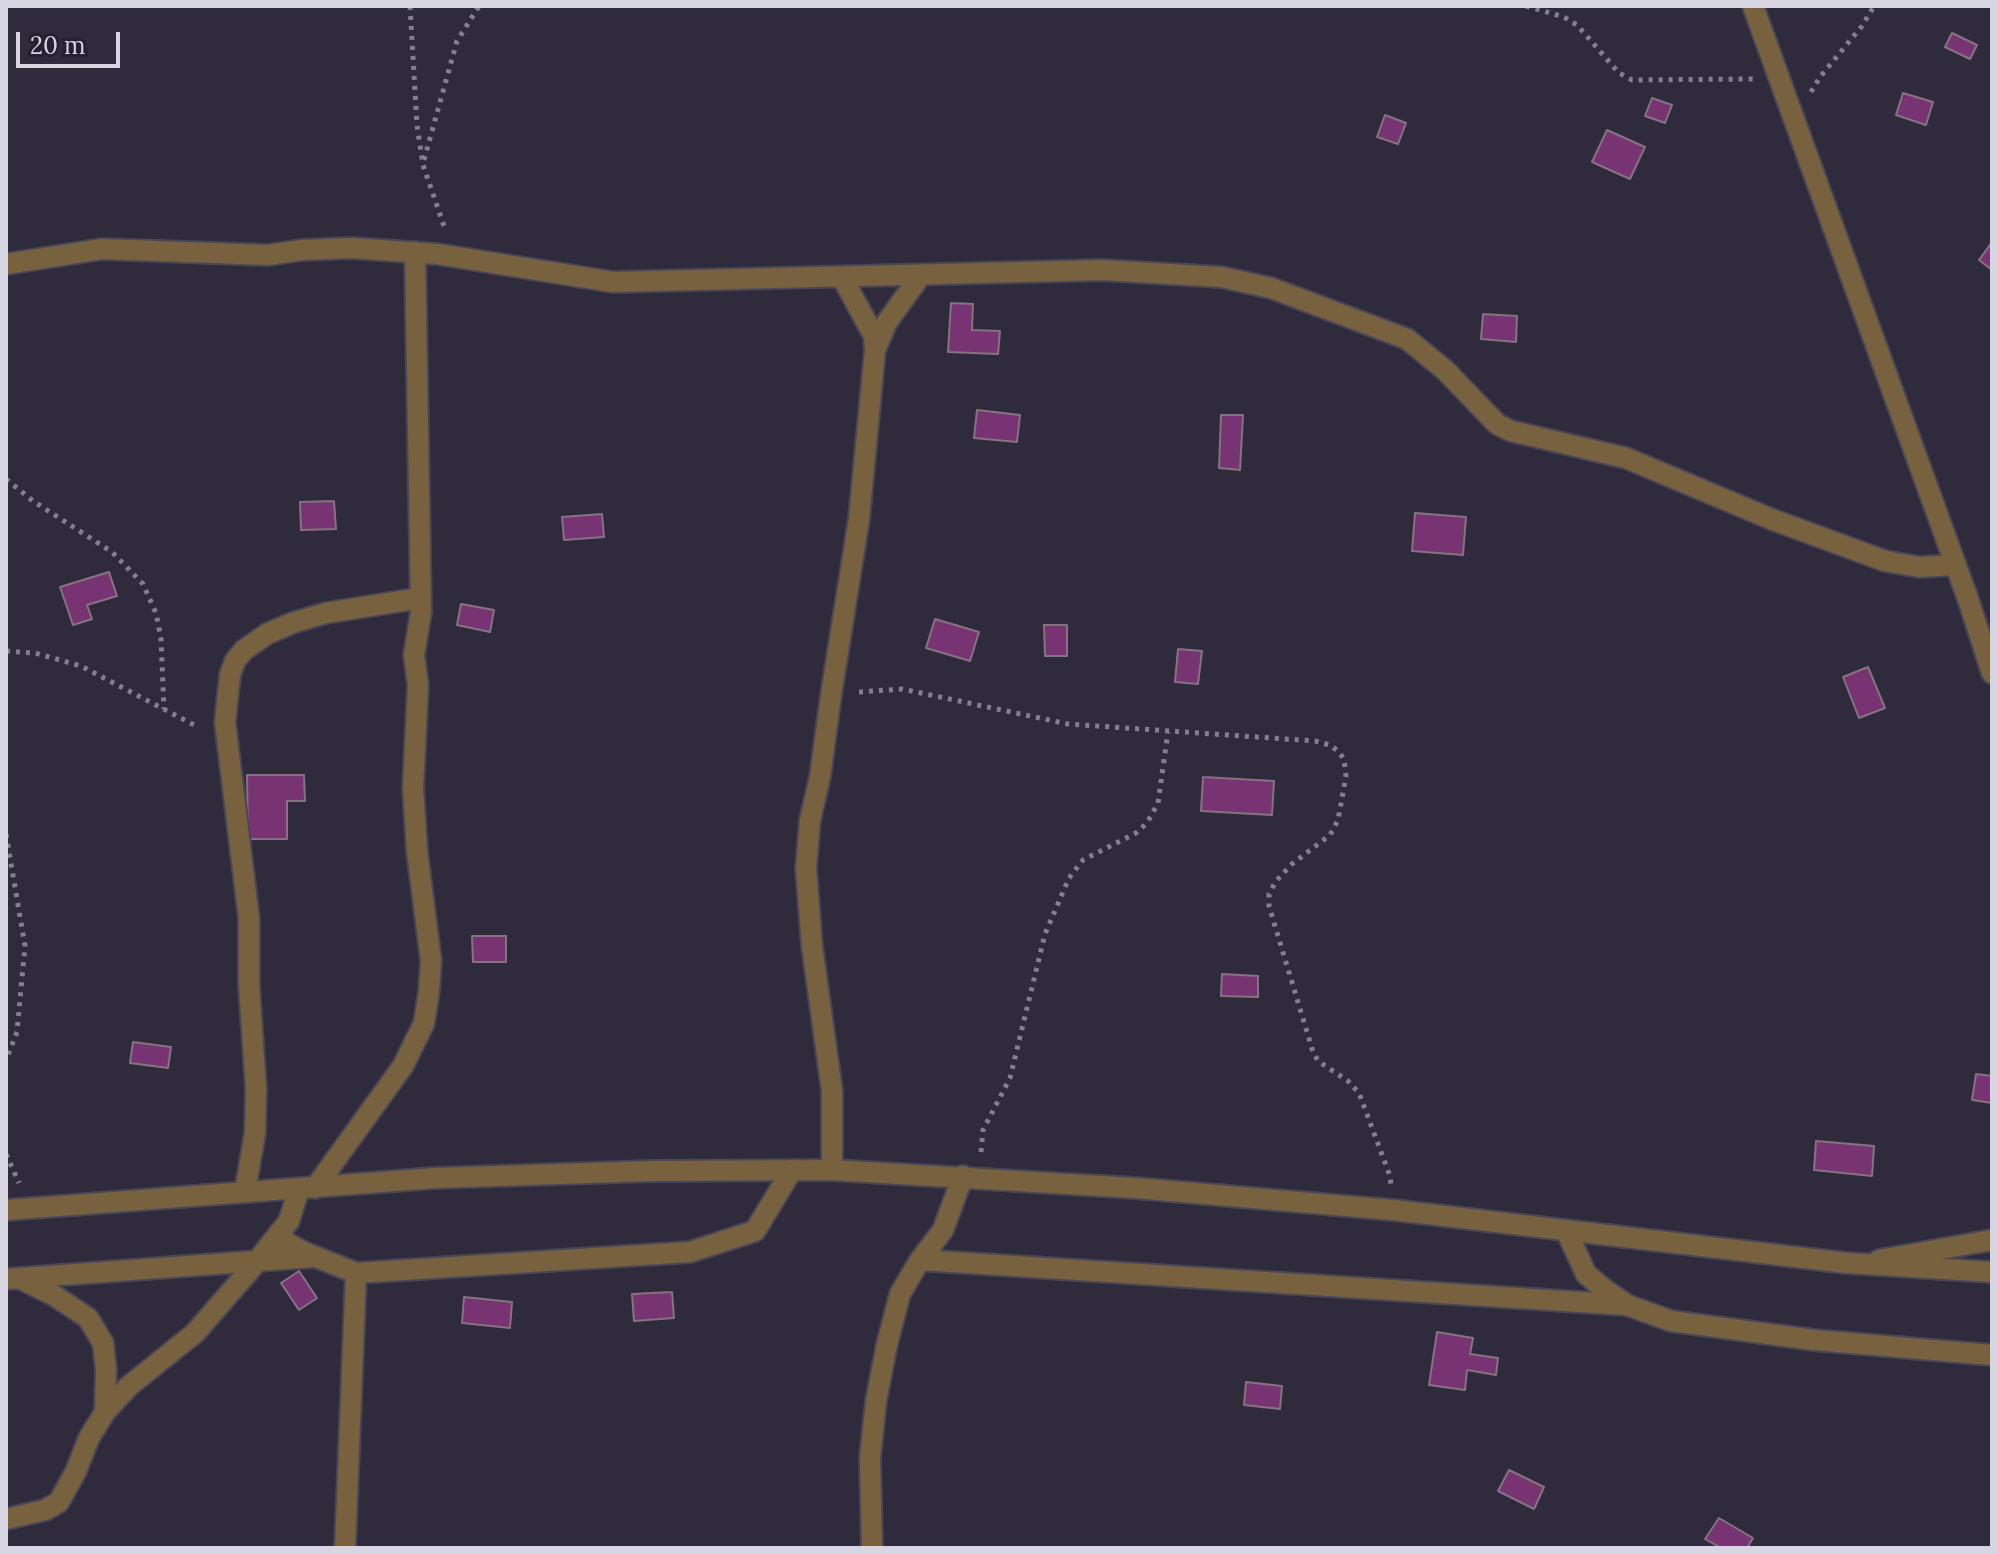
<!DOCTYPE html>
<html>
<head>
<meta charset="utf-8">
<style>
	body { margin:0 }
	#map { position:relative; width:1998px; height:1554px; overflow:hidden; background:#2f2b3d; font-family:Lora,serif }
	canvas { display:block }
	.frame { position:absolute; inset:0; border:8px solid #d7d5e1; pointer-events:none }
	.scale { position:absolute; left:16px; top:32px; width:104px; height:36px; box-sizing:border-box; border:4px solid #d7d5e1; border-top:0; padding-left:10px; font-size:24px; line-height:28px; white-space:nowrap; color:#d7d5e1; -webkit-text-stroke:6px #252132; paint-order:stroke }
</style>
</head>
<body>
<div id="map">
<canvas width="1998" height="1554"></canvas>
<div class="frame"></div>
<div class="scale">20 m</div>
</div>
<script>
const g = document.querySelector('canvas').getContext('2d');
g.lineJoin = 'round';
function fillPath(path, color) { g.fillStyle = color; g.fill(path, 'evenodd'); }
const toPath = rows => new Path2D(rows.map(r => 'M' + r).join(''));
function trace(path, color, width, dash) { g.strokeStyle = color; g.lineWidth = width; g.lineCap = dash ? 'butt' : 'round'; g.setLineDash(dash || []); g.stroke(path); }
const building = toPath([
	[1952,33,1977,45,1970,59,1945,47,1952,33],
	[1903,93,1933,102,1926,125,1896,115,1903,93],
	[1652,98,1672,105,1665,123,1645,116,1652,98],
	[1385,115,1406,123,1398,144,1377,137,1385,115],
	[1607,130,1645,147,1630,179,1592,162,1607,130],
	[1992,242,1992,270,1979,260,1992,242],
	[951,303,973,304,972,330,1000,331,998,354,948,352,951,303],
	[1483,314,1517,316,1516,342,1481,339,1483,314],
	[977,410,1020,415,1017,442,974,438,977,410],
	[1221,415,1243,415,1240,470,1219,468,1221,415],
	[334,501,336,529,301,530,300,502,334,501],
	[1415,513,1466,517,1463,555,1412,551,1415,513],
	[602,514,604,537,564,540,562,517,602,514],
	[109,572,117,596,87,605,92,619,73,625,60,587,109,572],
	[461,604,494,610,490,632,457,625,461,604],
	[935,619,979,632,970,661,926,648,935,619],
	[1044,625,1067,625,1067,656,1045,656,1044,625],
	[1178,649,1202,651,1198,684,1175,682,1178,649],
	[1868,667,1885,708,1859,718,1843,677,1868,667],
	[247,775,304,775,305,801,287,801,287,839,248,839,247,775],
	[1203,777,1274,781,1272,815,1201,811,1203,777],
	[472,936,506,936,506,962,473,962,472,936],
	[1222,974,1258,976,1258,997,1221,996,1222,974],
	[133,1042,171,1047,168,1068,130,1063,133,1042],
	[1976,1074,1992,1076,1992,1103,1972,1100,1976,1074],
	[1816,1141,1874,1146,1872,1176,1814,1170,1816,1141],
	[299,1271,317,1298,299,1310,281,1283,299,1271],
	[672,1292,674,1318,634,1321,632,1294,672,1292],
	[464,1297,512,1302,510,1328,462,1323,464,1297],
	[1437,1332,1473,1338,1470,1354,1498,1358,1496,1375,1467,1370,1465,1390,1429,1385,1437,1332],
	[1246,1382,1282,1386,1280,1409,1244,1405,1246,1382],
	[1509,1470,1544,1487,1534,1509,1498,1491,1509,1470],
	[1719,1518,1753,1538,1747,1548,1721,1548,1705,1539,1719,1518]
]);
fillPath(building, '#783372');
trace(building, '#857382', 2);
const minor = toPath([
	[1753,6,1968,599,1992,673],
	[6,264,102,249,268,255,302,250,352,248,437,254,613,282,1102,270,1221,277,1271,288,1407,339,1445,370,1497,424,1511,431,1626,458,1771,519,1885,561,1919,567,1956,565],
	[875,350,887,322,921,275],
	[832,1170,832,1091,812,946,806,868,810,820,820,777,831,695,859,519,875,350,874,336,842,277],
	[315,1188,403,1066,424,1023,429,991,431,961,417,851,413,788,418,685,414,655,421,612,415,252],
	[245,1191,255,1133,256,1089,249,986,249,919,225,722,230,675,235,661,244,650,267,634,292,623,326,613,420,598],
	[1566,1230,1586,1274,1604,1289,1627,1305,1671,1321,1814,1340,1992,1355],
	[279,1233,287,1243,306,1253,356,1273,690,1252,755,1231,792,1170],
	[920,1260,1627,1305],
	[1879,1260,1992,1240],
	[6,1279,313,1257],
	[21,1279,55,1296,88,1318,103,1343,106,1369,105,1412],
	[6,1519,45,1510,59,1502,76,1471,89,1438,105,1412,129,1386,195,1333,249,1271,289,1221,299,1189],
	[345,1548,356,1273],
	[872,1548,870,1458,876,1401,887,1344,900,1294,920,1260,943,1230,963,1176]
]);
const tertiary = toPath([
	[6,1210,435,1178,651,1171,832,1170,1135,1188,1393,1210,1847,1263,1992,1272]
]);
trace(minor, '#4a4657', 24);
trace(tertiary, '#4a4657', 24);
trace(toPath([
	[410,6,417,125,423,165,445,229],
	[1526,6,1564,17,1577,25,1619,73,1632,80,1753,79],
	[1811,92,1820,77,1862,26,1874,6],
	[424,160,457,41,479,6],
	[6,479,33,501,112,552,143,584,156,613,161,639,164,709],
	[6,651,35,653,81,666,198,727],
	[859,692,902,689,1068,724,1315,741,1330,745,1338,751,1344,759,1346,776,1338,820,1330,835,1292,864,1276,881,1269,894,1269,906,1313,1052,1318,1061,1348,1081,1359,1093,1390,1176,1391,1185],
	[6,834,25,946,17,1032,6,1060],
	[981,1152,983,1130,1010,1078,1045,934,1069,878,1083,860,1136,833,1147,823,1158,803,1168,732],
	[6,1154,19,1183]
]), '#827f8e', 5, [4, 6]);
trace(minor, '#77613f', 20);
trace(tertiary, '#77613f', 20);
</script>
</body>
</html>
